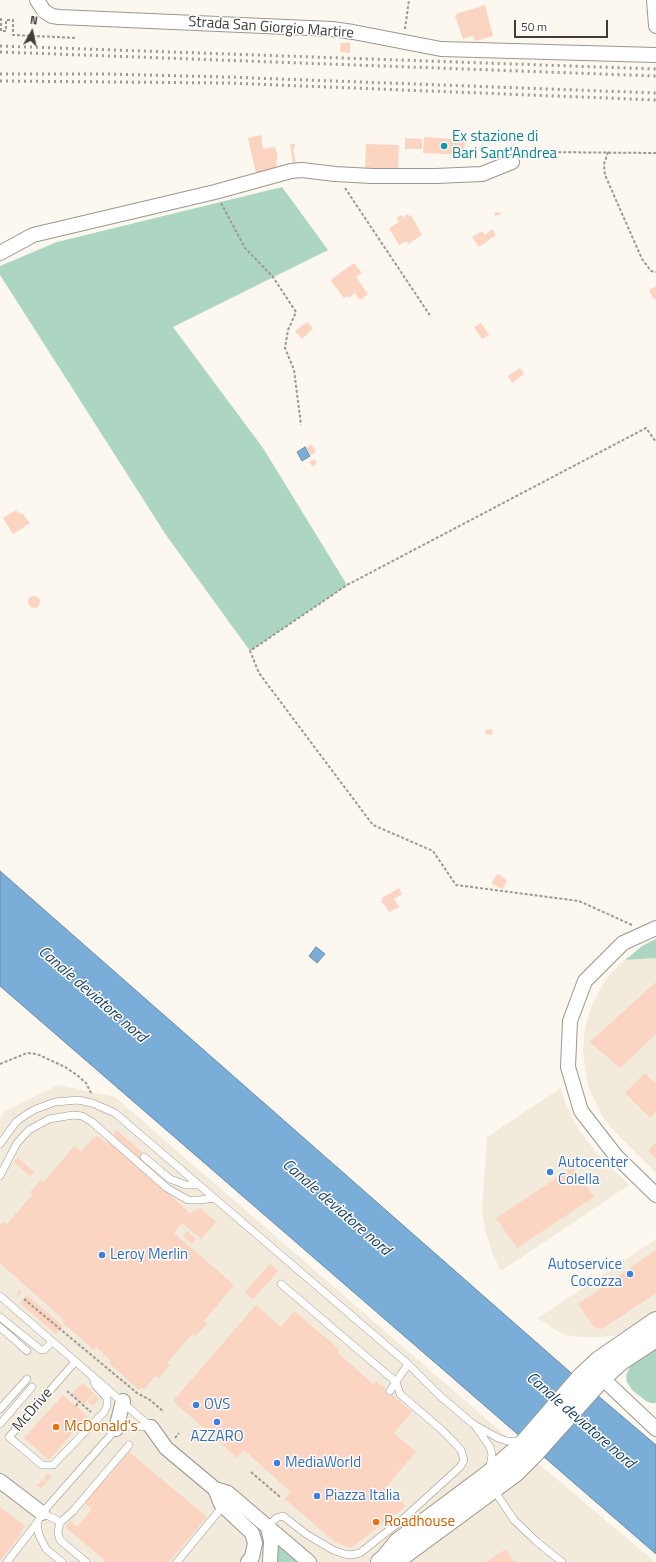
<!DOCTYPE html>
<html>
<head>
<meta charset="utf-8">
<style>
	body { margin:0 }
	#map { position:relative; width:656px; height:1562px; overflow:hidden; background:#fcf7ef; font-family:"Titillium Web",sans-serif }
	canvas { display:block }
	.north { position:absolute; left:12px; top:12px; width:40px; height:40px; -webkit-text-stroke:3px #fff; paint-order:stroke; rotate:9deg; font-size:11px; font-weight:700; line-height:16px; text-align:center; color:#3f3d3a }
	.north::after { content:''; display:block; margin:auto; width:14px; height:18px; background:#3f3d3a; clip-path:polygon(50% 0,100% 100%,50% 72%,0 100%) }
	.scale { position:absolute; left:514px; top:20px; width:94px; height:18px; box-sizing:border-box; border:2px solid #3f3d3a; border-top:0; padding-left:5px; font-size:12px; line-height:14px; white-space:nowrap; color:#3f3d3a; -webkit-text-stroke:3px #fff; paint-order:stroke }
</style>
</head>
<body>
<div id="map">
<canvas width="656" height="1562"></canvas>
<div class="north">N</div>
<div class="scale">50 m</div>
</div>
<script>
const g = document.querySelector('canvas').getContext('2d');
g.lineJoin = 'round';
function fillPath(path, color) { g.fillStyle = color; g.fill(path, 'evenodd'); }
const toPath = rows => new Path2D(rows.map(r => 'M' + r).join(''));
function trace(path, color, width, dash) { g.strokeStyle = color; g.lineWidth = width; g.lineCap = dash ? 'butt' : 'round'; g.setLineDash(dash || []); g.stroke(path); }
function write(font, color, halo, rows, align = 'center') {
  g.font = font + ' "Titillium Web",sans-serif'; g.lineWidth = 3; g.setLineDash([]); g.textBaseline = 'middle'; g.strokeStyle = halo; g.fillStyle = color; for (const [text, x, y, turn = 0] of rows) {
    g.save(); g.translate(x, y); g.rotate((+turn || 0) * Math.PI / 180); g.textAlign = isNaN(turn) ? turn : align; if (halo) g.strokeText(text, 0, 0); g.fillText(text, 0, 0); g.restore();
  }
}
fillPath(toPath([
	[656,958,656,1173,616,1133,602,1116,589,1088,585,1068,583,1050,585,1028,591,1007,602,986,608,977,625,960],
	[58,1085,115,1097,515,1444,655,1562,0,1562,0,1120,4,1112],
	[561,1088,566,1106,581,1133,602,1159,629,1185,501,1271,494,1257,486,1234,482,1211,487,1137],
	[656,1239,656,1310,617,1335,603,1337,577,1337,567,1335,557,1331,538,1318]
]), '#f2eadb');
fillPath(toPath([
	[282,187,328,250,173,327,263,448,347,585,250,651,166,535,0,275,0,266,57,242],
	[656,939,656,958,625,960,642,946],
	[656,1348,656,1403,651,1403,646,1401,632,1390,627,1382,626,1376,630,1366,634,1362],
	[275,1543,302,1562,274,1562]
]), '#add6c2');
const water = toPath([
	[305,447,310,456,302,461,297,452,305,447],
	[0,871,570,1372,656,1445,656,1554,0,986,0,871],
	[316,947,325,954,317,963,309,956,316,947]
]);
fillPath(water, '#7aaed9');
trace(water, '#688ca9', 1);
fillPath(toPath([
	[485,5,493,36,475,41,473,36,463,39,455,16,457,15,456,14],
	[341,43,350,43,350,53,340,52],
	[261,135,263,149,275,147,278,159,276,160,277,169,256,173,248,138],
	[424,137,465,140,464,155,423,153],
	[405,138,422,139,422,149,405,149],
	[290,144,295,144,295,148,293,149,296,164,293,164],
	[366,144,399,145,398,171,381,171,381,169,379,169,379,171,365,170],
	[500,212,501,214,495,216,494,213],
	[408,214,409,217,411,215,422,235,408,244,406,241,399,245,389,228,399,222,396,218,401,215,404,219,405,219,404,216],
	[492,229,496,235,479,247,472,237,482,231,485,235],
	[354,263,362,273,356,277,368,294,360,300,355,293,349,298,348,296,344,298,331,281,333,278],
	[656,286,656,299,654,300,649,290],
	[307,322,313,328,302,339,295,331],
	[481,323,489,335,482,339,474,327],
	[520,368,524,374,512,383,508,376],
	[311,444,316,452,310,455,306,448],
	[314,459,317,463,313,467,309,462],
	[16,510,19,514,22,513,30,523,13,534,3,518],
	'28 602a6 6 0 1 1 12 0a6 6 0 1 1-12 0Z',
	[486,729,493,730,492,735,485,734],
	[498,874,507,880,503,889,492,884,494,878],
	[399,888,402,894,394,899,399,907,389,912,384,904,383,905,381,901,383,900,382,898],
	[656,982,656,1034,620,1068,590,1042],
	[645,1073,656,1084,656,1112,650,1118,625,1093],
	[117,1130,145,1155,136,1165,190,1213,200,1208,216,1222,201,1239,182,1223,174,1233,234,1285,204,1321,207,1324,195,1336,192,1334,167,1363,170,1365,159,1378,156,1375,144,1389,142,1387,139,1390,109,1363,111,1361,96,1347,94,1350,62,1322,64,1320,0,1263,0,1226,4,1222,7,1224,33,1194,30,1192,41,1180,44,1182,74,1146,81,1152,93,1138,98,1136,106,1143],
	[656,1142,656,1159,648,1151],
	[18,1158,34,1172,30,1176,14,1162],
	[573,1167,594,1197,517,1248,496,1218],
	[187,1231,196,1239,192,1244,183,1236],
	[656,1250,656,1293,602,1329,594,1327,578,1304],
	[270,1264,278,1271,253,1299,245,1292],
	[20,1290,22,1292,18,1297,16,1294],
	[27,1295,63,1326,56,1334,20,1303],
	[256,1305,281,1327,294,1311,339,1349,337,1352,373,1384,376,1381,412,1412,394,1433,416,1452,385,1488,406,1506,351,1548,335,1542,285,1499,291,1492,244,1450,237,1458,173,1401],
	[82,1383,94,1393,84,1404,72,1394],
	[63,1395,87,1416,49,1460,24,1438],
	[94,1395,99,1399,93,1406,88,1402],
	[129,1452,207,1517,169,1562,107,1562,65,1527,70,1521,77,1527,92,1509,85,1503],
	[48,1473,52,1476,47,1482,43,1478],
	[42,1480,46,1483,41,1488,37,1486],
	[0,1507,25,1526,20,1533,21,1534,0,1561],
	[506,1549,514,1562,486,1562]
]), '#fbd4c2');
const service = toPath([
	[0,1144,16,1122,27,1114,36,1109,55,1102,78,1100,92,1103,115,1113,408,1364,439,1395,473,1424,498,1438,507,1441,517,1441,521,1443],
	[144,1157,170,1179,186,1185,199,1185],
	[0,1176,17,1143,29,1130,49,1119,73,1115,82,1116,92,1122,167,1188,188,1200,200,1200,214,1198],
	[0,1296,151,1427],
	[0,1317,41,1350,44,1350,52,1342],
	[0,1327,27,1351],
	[75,1362,9,1437,42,1465,53,1465,104,1412,107,1406,107,1398,96,1386,92,1375],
	[390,1391,408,1364],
	[0,1409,27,1379],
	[0,1424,32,1387],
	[476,1427,490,1447,492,1454,490,1468],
	[494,1490,514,1520,537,1542,562,1562],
	[42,1513,61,1522],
	[37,1523,39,1535,46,1549,62,1562],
	[268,1527,276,1518,283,1516,306,1534,333,1550,344,1554,351,1555,360,1553,403,1519,460,1467,464,1460,461,1450,443,1431,400,1394,396,1382,281,1284],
	[7,1562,37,1523,42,1513,116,1429,128,1426,151,1427],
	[86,1562,60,1540,58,1533,59,1526,61,1522,73,1511,129,1445],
	[177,1562,223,1506]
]);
const minor = toPath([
	[37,0,44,11,52,16,59,17,332,29,353,32,441,49,656,55],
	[654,0,656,26],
	[0,253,33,235,215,192,291,171,302,170,335,174,372,176,436,176,482,174,512,162],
	[656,928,623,943,585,981,570,1021,568,1067,581,1111,616,1156,656,1195],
	[602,1378,656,1429],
	[151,1427,166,1448,215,1489,228,1493,309,1562],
	[116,1429,123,1401],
	[0,1481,42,1513],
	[215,1489,221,1504,252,1533,255,1543,252,1557,248,1562],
	[268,1527,271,1541,270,1562]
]);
const tertiary = toPath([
	[380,1562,385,1558,398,1542,489,1474,523,1444,582,1376,598,1361,656,1321],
	[394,1562,515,1473,534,1454,602,1378,621,1361,656,1338]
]);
trace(service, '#9b978f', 8);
trace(minor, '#9b978f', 16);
trace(tertiary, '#9b978f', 20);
trace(toPath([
	[0,19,1,19,1,31,6,31,6,20,13,20,13,35,76,38],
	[405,29,409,0],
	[608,152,604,164,605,175,642,259,651,271,656,272],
	[524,156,534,152,656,153],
	[345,188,431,317],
	[221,203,245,248,273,277,296,312,288,330,285,348,294,370,301,425],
	[632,925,579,901,456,885,433,851,373,825,259,673,250,651,347,585,646,428,656,442],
	[0,1064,27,1053,37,1054,65,1067,77,1075,86,1083,91,1093],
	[24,1299,137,1393,150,1400,164,1412],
	[67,1391,91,1412],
	[76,1406,79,1401],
	[175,1438,179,1433],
	[251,1472,280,1497]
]), '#9c9993', 2, [3, 2]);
trace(service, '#fff', 7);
trace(minor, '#fff', 14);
trace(tertiary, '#fff', 18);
trace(toPath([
	[0,46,656,69],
	[0,52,656,76],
	[0,74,107,74,226,77,656,93],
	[0,81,227,83,656,100]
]), '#9e9a95', 3, [2, 4]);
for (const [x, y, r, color] of [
	[444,146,4,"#0f9aa8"],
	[550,1172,4,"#3f7fe0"],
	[102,1255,4,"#3f7fe0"],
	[630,1274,4,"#3f7fe0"],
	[196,1405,4,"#3f7fe0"],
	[217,1422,4,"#3f7fe0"],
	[56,1427,4,"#e8710a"],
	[277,1463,4,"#3f7fe0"],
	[317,1496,4,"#3f7fe0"],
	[376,1522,4,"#e8710a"]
]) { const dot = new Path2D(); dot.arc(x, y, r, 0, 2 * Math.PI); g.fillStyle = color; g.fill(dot); trace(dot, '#fff', 1.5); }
write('15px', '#3f3d3a', '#fff', [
	["Strada San Giorgio Martire",271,28,4],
	["McDrive",33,1410,-49]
]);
write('15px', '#0d838f', '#fff', [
	["Ex stazione di",452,137],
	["Bari Sant'Andrea",452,154]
], 'left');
write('15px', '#366cbe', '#fff', [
	["Autocenter",558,1163],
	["Colella",558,1180],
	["Leroy Merlin",110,1255],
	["Autoservice",622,1265,"right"],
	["Cocozza",622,1282,"right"],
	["OVS",204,1405],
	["AZZARO",217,1437,"center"],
	["MediaWorld",285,1463],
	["Piazza Italia",325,1496]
], 'left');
write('15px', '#c56008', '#fff', [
	["McDonald's",64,1427],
	["Roadhouse",384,1522]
], 'left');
write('italic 16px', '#183f5d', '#fff', [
	["Canale deviatore nord",92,995,41],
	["Canale deviatore nord",336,1208,41],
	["Canale deviatore nord",580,1421,41]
]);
</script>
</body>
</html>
